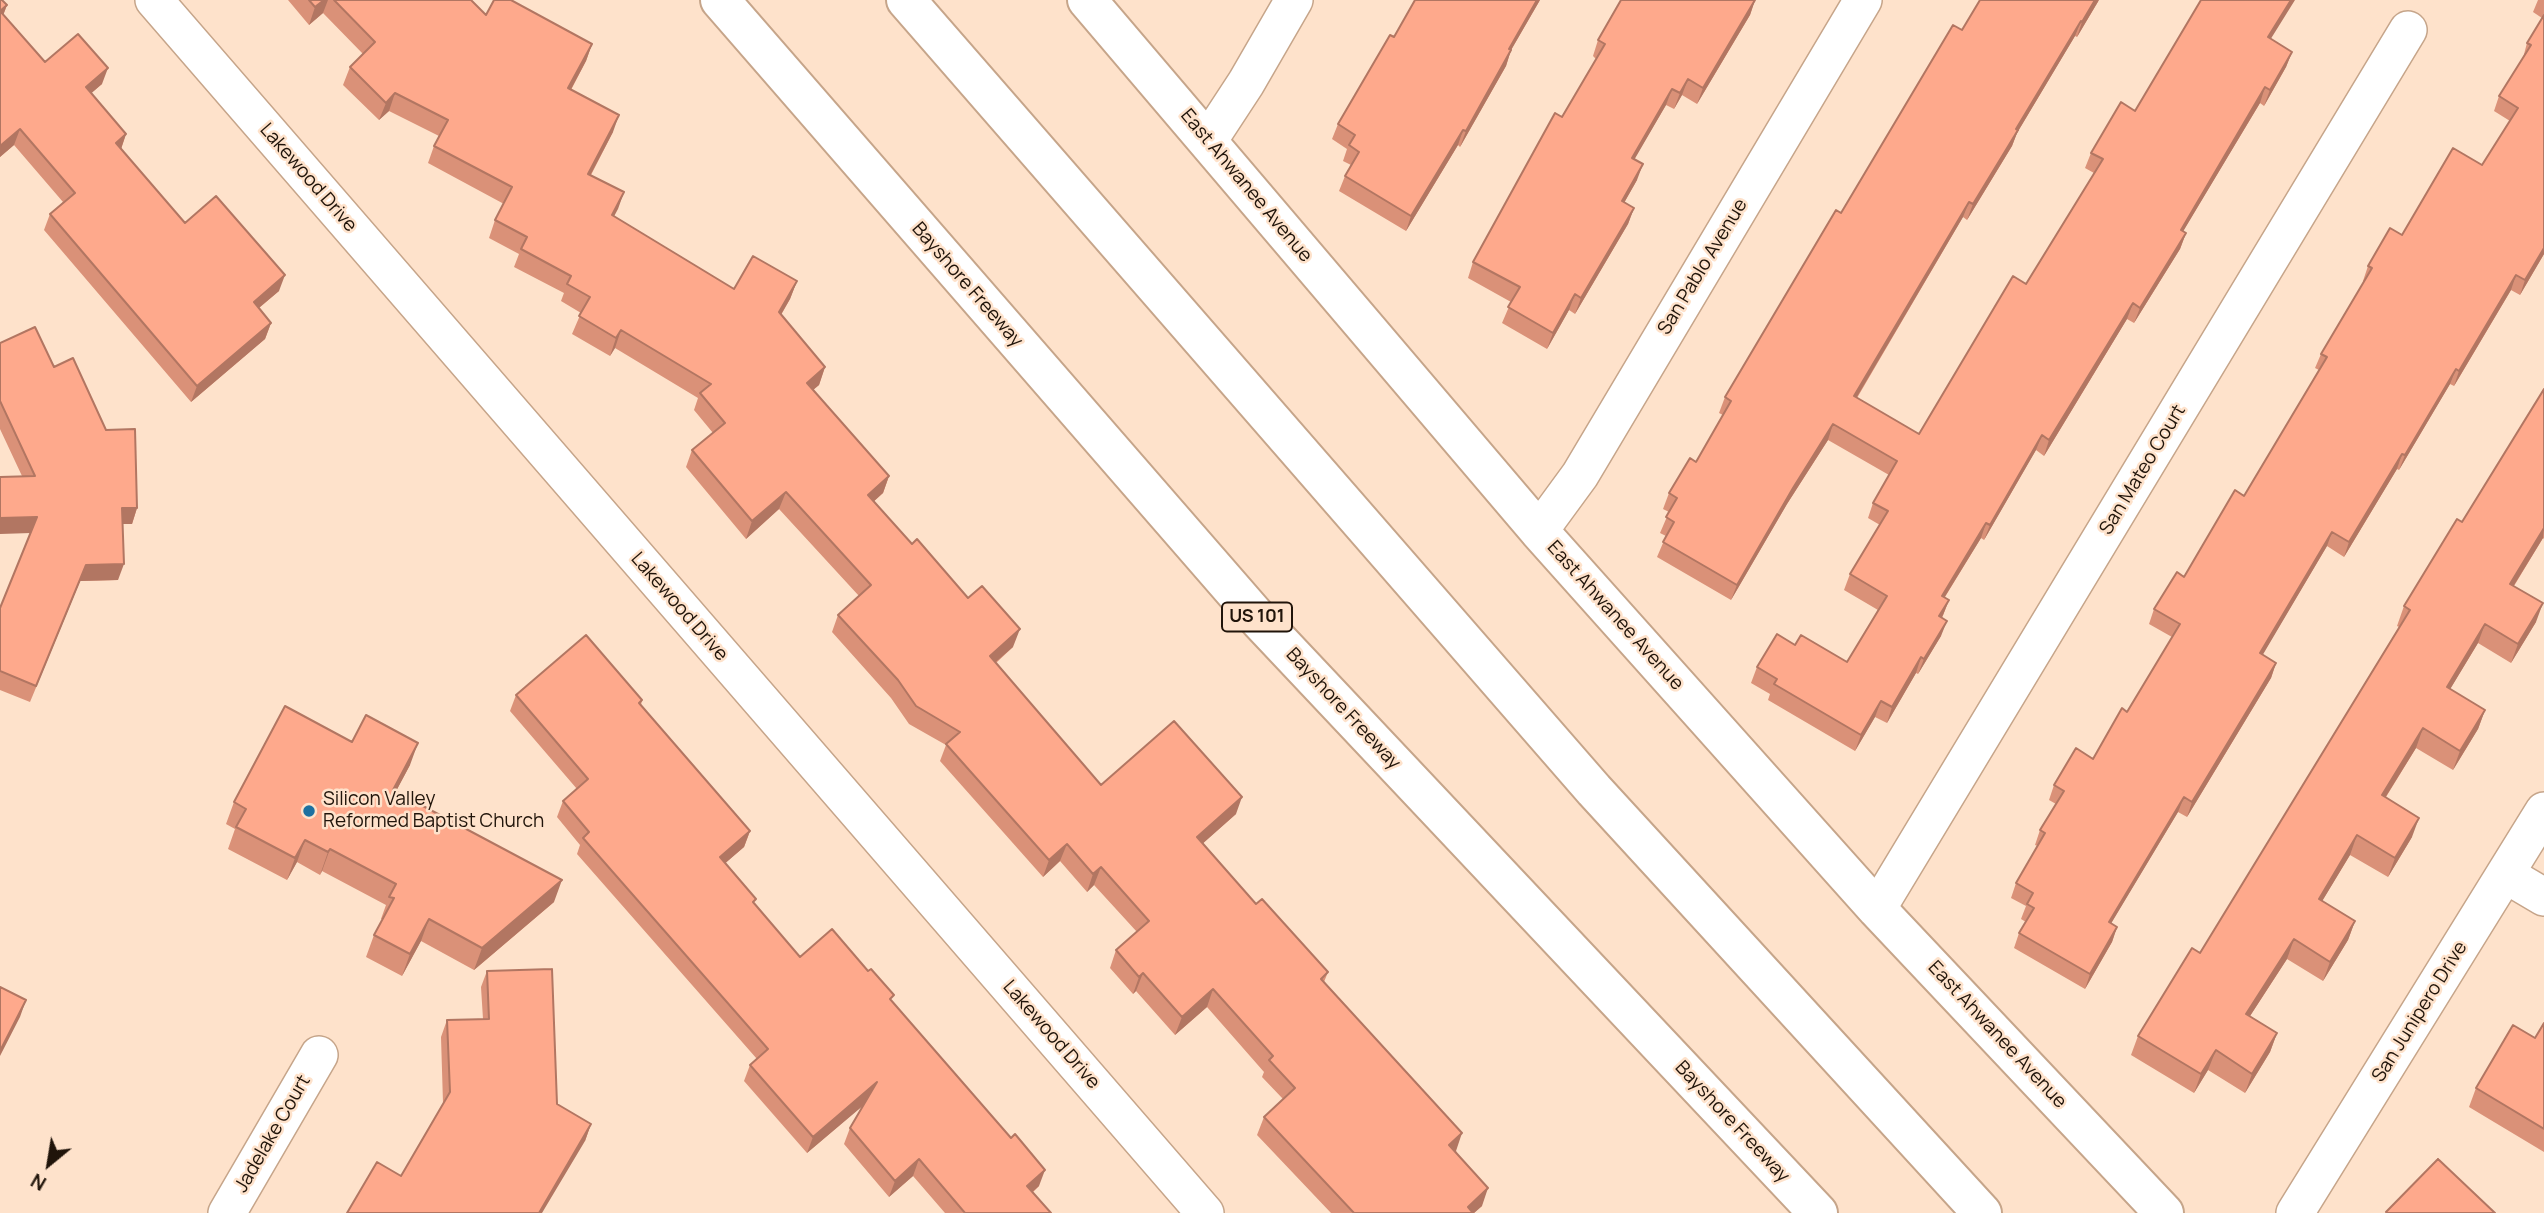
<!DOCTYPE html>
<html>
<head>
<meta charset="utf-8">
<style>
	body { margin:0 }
	#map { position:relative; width:2544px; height:1213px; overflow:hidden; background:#fee2cb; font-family:Manrope,sans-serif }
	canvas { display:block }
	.north { position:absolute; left:14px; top:1129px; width:70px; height:70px; -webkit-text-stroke:5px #fee2cb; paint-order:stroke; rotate:210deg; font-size:19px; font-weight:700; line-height:28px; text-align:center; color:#20140a }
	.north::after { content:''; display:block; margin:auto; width:24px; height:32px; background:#20140a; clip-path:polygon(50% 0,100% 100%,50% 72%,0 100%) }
</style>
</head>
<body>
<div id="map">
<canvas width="2544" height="1213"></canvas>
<div class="north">N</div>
</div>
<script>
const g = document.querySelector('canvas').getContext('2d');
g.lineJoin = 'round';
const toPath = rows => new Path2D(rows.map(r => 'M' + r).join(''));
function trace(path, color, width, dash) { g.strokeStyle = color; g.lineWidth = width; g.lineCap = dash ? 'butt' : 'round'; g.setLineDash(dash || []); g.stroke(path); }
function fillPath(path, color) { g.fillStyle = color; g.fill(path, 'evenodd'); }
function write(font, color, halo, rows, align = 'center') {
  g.font = font + ' Manrope,sans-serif'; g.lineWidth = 5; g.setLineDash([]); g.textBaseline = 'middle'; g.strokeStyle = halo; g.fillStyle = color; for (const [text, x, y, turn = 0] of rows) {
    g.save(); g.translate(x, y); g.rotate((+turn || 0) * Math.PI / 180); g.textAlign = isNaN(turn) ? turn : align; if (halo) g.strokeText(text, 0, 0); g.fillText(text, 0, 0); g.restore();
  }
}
const street = toPath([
	[154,0,1205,1213],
	[1208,141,1246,83,1294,0],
	[1539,531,1580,475,1863,0],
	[2505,874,2544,897],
	[1877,909,2408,30],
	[227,1213,319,1055],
	[2295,1213,2544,811]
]);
const secondary = toPath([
	[1087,0,1539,531,1877,909,2164,1213]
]);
const highway = toPath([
	[720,0,1260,621,1818,1213],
	[906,0,1594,790,1982,1213]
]);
trace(street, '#c6a58a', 40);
trace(secondary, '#c6a58a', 42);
trace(highway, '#c6a58a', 42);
trace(street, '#fff', 37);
trace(secondary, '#fff', 38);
trace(highway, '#fff', 38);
fillPath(toPath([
	[0,0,7,5,3,15,45,62,102,84,91,93,126,134,121,149,185,223,279,291,259,308,271,323,265,339,191,402,44,230,50,214,63,202,14,145,0,157],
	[288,0,471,0,486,15,592,44,586,61,571,90,613,132,591,175,624,192,614,216,734,289,797,281,790,299,781,315,825,367,819,385,813,390,889,476,883,493,873,502,912,544,968,598,1013,647,996,663,1101,785,1236,814,1203,843,1256,904,1328,972,1324,982,1456,1151,1482,1206,1474,1213,1331,1213,1257,1135,1264,1117,1283,1099,1262,1077,1264,1072,1207,1007,1175,1035,1136,991,1133,994,1110,968,1116,950,1137,932,1094,885,1087,892,1060,861,1043,877,940,761,946,745,909,724,891,698,832,632,838,615,859,596,779,509,746,539,686,467,692,450,713,433,694,410,698,398,615,348,610,356,572,334,581,313,561,301,564,293,514,267,519,254,489,238,495,220,504,204,428,163,434,146,439,136,389,111,379,120,343,85,350,67,363,54,323,13,309,25],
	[1540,0,1511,50,1506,66,1460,147,1458,145,1406,231,1339,191,1345,176,1351,165,1343,161,1347,149,1332,139,1338,124,1394,37],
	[1755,0,1750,15,1697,104,1682,95,1674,109,1666,105,1634,159,1637,180,1624,203,1634,208,1628,224,1575,314,1569,310,1547,349,1502,323,1511,302,1468,278,1473,262,1562,117,1596,59,1593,56,1598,40],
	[2099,0,2077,37,2075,36,2017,133,2012,146,1967,220,1963,217,1857,398,1919,434,2026,284,2094,173,2085,168,2091,153,2135,111,2271,39,2292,52,2286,67,2264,106,2260,103,2183,231,2186,233,2180,249,2134,323,2127,319,2044,456,2036,450,1984,540,1981,538,1945,597,1949,600,1942,618,1941,636,1918,674,1916,673,1887,723,1875,717,1855,751,1768,700,1770,694,1751,683,1757,667,1795,645,1847,662,1878,610,1844,590,1850,574,1880,525,1868,518,1873,503,1889,475,1828,440,1787,504,1731,600,1657,557,1666,536,1660,533,1669,512,1663,509,1669,493,1696,462,1723,415,1719,413,1725,397,1841,213],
	[2538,0,2544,0,2544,254,2520,295,2511,290,2454,386,2450,384,2399,470,2397,469,2344,557,2327,546,2262,655,2276,663,2271,678,2187,817,2178,812,2111,923,2117,927,2112,942,2085,989,2014,948,2019,933,2026,922,2021,919,2026,906,2011,898,2016,883,2038,846,2035,845,2040,830,2056,804,2049,800,2054,785,2093,759,2127,712,2172,637,2149,624,2154,609,2184,577,2244,496,2319,370,2315,368,2321,354,2364,281,2363,281,2368,266,2482,165,2510,121,2494,111,2499,96,2523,58,2527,43,2542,18,2533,12],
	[0,343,54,367,137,508,132,524,123,524,118,580,80,581,30,702,0,690,0,608,30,533,22,476,0,429],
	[2544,389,2544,539,2543,538,2514,586,2536,622,2511,663,2478,643,2450,689,2485,710,2478,729,2453,770,2416,748,2386,797,2412,837,2388,877,2350,855,2322,901,2355,921,2348,940,2323,981,2287,959,2250,1016,2277,1033,2270,1052,2245,1093,2208,1070,2194,1093,2131,1055,2138,1036,2200,953,2399,627,2397,626,2404,606,2462,522],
	[516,695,642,700,641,705,750,831,744,847,725,863,754,904,800,957,892,1001,1039,1186,1033,1192,1051,1213,945,1213,913,1176,889,1197,844,1144,850,1128,863,1105,807,1153,744,1081,750,1065,757,1059,577,854,580,845,557,817,563,801,577,789,510,711],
	[352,742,410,765,396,791,554,902,474,970,421,941,402,976,366,957,374,935,383,919,381,919,386,905,322,871,320,875,297,862,287,880,228,849,235,829,226,824,234,802],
	[487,971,557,1104,591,1124,585,1141,443,1103,441,1037,447,1020,483,1019,481,987],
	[2544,1023,2544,1152,2469,1107,2476,1088,2535,1038]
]), '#da9178');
fillPath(toPath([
	[324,0,328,0,323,13,309,25,315,7],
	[1537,0,1540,0,1503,64,1509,49],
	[1755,0,1750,15,1697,104,1703,88],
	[2095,0,2099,0,2077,37,2082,22],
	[2291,0,2295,0,2262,53,2268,37],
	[7,5,1,21,0,11],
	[2081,21,2075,36,2017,133,2012,146,1967,220,1973,204,2016,129],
	[592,44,586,61,562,106,568,88],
	[1511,50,1506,66,1460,147,1466,131],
	[2292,52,2286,67,2264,106,2270,90],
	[108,68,102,84,80,103,86,87],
	[1688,79,1682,95,1674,109,1680,93],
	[2265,87,2260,103,2175,245,2181,230],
	[1672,89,1666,105,1626,174,1632,158],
	[395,93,389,111,379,120,386,103],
	[619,115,613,132,582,191,588,174],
	[20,129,14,145,0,157,0,146],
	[1463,130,1458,145,1406,231,1411,216],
	[126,134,121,149,116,143],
	[1643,164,1637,180,1616,217,1622,201],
	[624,192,618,209,605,233,612,215],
	[1969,202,1963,217,1848,412,1854,396],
	[1634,208,1628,224,1575,314,1581,298],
	[2186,233,2180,249,2134,323,2140,308],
	[2544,248,2544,254,2520,295,2525,280],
	[285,275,279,291,248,317,254,302],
	[2516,275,2511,290,2454,386,2459,371],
	[797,281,790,299,772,330,779,312],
	[1575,294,1569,310,1547,349,1553,333],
	[2133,303,2127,319,2044,456,2049,440],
	[271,323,265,339,191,402,197,386],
	[621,330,615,348,610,356,616,338],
	[825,367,819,385,801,400,807,383],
	[2456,369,2450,384,2399,470,2405,455],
	[1833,424,1828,440,1787,504,1731,600,1737,585,1793,488],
	[2042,435,2036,450,1984,540,1990,525],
	[2402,454,2397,469,2344,557,2349,542],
	[889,476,883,493,861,513,868,495],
	[786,492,779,509,746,539,752,521],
	[122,508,137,508,132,524,116,524],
	[37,517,31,533,0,534,0,518],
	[1986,523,1981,538,1936,611,1942,596],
	[2544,528,2543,538,2503,603,2510,584],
	[2332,532,2327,546,2255,668,2260,653],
	[124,564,118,580,80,581,30,702,86,565],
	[1949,600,1943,615,1934,632,1939,616],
	[2543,603,2536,622,2511,663,2518,644],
	[1947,621,1941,636,1918,674,1924,659],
	[2485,624,2478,643,2440,706,2447,687],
	[1020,629,1013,647,983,673,990,656],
	[1921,657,1916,673,1887,723,1892,707],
	[2276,663,2271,678,2187,817,2192,802],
	[1881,701,1875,717,1855,751,1861,735],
	[2485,710,2478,729,2453,770,2460,751],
	[2423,728,2416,748,2375,814,2382,795],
	[418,743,410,765,385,812,393,790],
	[1242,797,1236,814,1191,854,1197,837],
	[2184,797,2178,812,2103,937,2109,922],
	[2419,818,2412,837,2388,877,2395,858],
	[750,831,744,847,714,873,720,857],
	[2357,835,2350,855,2312,918,2319,899],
	[305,840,297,862,287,880,295,858],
	[1067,844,1060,861,1043,877,1049,860],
	[330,849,322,871,320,875,328,852],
	[1101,867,1094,885,1087,892,1093,874],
	[562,880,554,902,474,970,482,948],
	[429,919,421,941,402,976,410,954],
	[2355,921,2348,940,2323,981,2330,962],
	[2117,927,2112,942,2085,989,2090,974],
	[2294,939,2287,959,2239,1033,2246,1014],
	[1143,973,1136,991,1133,994,1139,977],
	[1213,989,1207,1007,1175,1035,1182,1017],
	[26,1000,20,1017,0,1056,0,1051],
	[2277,1033,2270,1052,2245,1093,2252,1074],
	[2216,1050,2208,1070,2194,1093,2201,1074],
	[877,1082,871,1099,807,1153,813,1137],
	[591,1124,585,1141,542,1213,539,1213],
	[1462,1133,1456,1151,1443,1162,1449,1145],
	[919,1159,913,1176,889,1197,895,1181],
	[1045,1170,1039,1186,1021,1202,1027,1186],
	[1488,1188,1482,1206,1474,1213,1468,1207]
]), '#b27662');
const building = toPath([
	[0,0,2,0,7,5,0,11,0,0],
	[309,0,324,0,315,7,309,0],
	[334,0,471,0,486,15,494,0,511,0,592,44,568,88,619,115,588,174,624,192,612,215,734,289,753,256,797,281,779,312,825,367,807,383,889,476,868,495,912,544,917,539,968,598,982,586,1020,629,990,656,1101,785,1174,721,1242,797,1197,837,1256,904,1262,899,1328,972,1321,979,1462,1133,1449,1145,1488,1188,1468,1207,1473,1213,1354,1213,1264,1117,1295,1088,1269,1060,1273,1056,1213,989,1182,1017,1143,973,1139,977,1116,950,1149,921,1101,867,1093,874,1067,844,1049,860,946,744,960,732,916,706,898,680,838,615,871,585,786,492,752,521,692,450,725,423,700,393,711,384,621,330,616,338,579,316,590,297,567,284,571,276,521,249,527,237,495,220,512,187,434,146,448,120,395,93,386,103,350,67,375,42,334,0],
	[1415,0,1537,0,1509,49,1511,50,1466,131,1463,130,1411,216,1345,176,1359,152,1349,145,1355,135,1338,124,1390,35,1394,37,1415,0],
	[1621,0,1755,0,1703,88,1688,79,1680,93,1672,89,1632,158,1643,164,1622,201,1634,208,1581,298,1575,294,1553,333,1508,307,1520,287,1473,262,1555,113,1562,117,1605,44,1598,40,1621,0],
	[1980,0,2095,0,2082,22,2081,21,2016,129,2018,130,1973,204,1969,202,1854,396,1919,434,2013,276,2026,284,2103,159,2091,153,2121,102,2135,111,2201,0,2291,0,2268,37,2292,52,2270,90,2265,87,2181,230,2186,233,2140,308,2133,303,2049,440,2042,435,1990,525,1986,523,1942,596,1949,600,1939,616,1947,621,1924,659,1921,657,1892,707,1881,701,1861,735,1774,684,1777,679,1757,667,1777,634,1795,645,1801,635,1847,662,1887,596,1850,574,1888,511,1873,503,1897,461,1833,424,1793,488,1737,585,1663,542,1674,522,1666,517,1677,498,1669,493,1690,458,1696,462,1731,401,1725,397,1836,210,1841,213,1953,25,1962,30,1980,0],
	[0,11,45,62,78,34,108,68,86,87,126,134,116,143,185,223,216,196,285,275,254,302,271,323,197,386,50,214,75,193,20,129,0,146,0,11],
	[2544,15,2544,248,2525,280,2516,275,2459,371,2456,369,2405,455,2402,454,2349,542,2332,532,2260,653,2276,663,2192,802,2184,797,2109,922,2117,927,2090,974,2019,933,2034,908,2027,904,2033,893,2016,883,2045,833,2040,830,2064,791,2054,785,2076,748,2093,759,2122,708,2127,712,2180,624,2154,609,2177,572,2184,577,2235,490,2244,496,2327,357,2321,354,2372,268,2368,266,2390,228,2402,235,2453,148,2482,165,2518,108,2499,96,2531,45,2527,43,2544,15],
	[35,327,54,367,73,358,106,430,135,429,137,508,122,508,124,564,86,565,36,686,0,671,0,608,37,517,0,518,0,477,35,476,0,401,0,343,35,327],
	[2544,389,2544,528,2510,584,2543,603,2518,644,2485,624,2447,687,2485,710,2460,751,2423,728,2382,795,2419,818,2395,858,2357,835,2319,899,2355,921,2330,962,2294,939,2246,1014,2277,1033,2252,1074,2216,1050,2201,1074,2138,1036,2192,948,2200,953,2410,610,2404,606,2457,519,2462,522,2544,389],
	[586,635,642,700,639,703,750,831,720,857,756,899,753,902,800,957,832,929,868,971,871,969,894,995,890,999,1011,1138,1015,1134,1045,1170,1027,1186,1051,1213,965,1213,919,1159,895,1181,850,1128,877,1082,813,1137,750,1065,768,1049,583,838,589,832,563,801,588,779,516,695,586,635],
	[285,706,352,742,366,715,418,743,393,790,562,880,482,948,429,919,410,954,374,935,394,898,389,897,396,884,330,849,328,852,305,840,295,858,236,827,246,809,234,802,285,706],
	[552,969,557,1104,591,1124,539,1213,347,1213,377,1162,401,1176,450,1092,447,1020,489,1019,487,971,552,969],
	[0,987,26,1000,0,1051,0,987],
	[2544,1023,2544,1129,2476,1088,2513,1025,2535,1038,2544,1023],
	[2438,1159,2495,1213,2387,1213,2386,1212,2438,1159]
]);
fillPath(building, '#fea98c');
trace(building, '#b27662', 2);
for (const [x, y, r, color] of [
	[309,811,7,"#1d70a0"]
]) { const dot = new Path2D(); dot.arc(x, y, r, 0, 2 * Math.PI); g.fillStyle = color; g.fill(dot); trace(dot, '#fee2cb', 2.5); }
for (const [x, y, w] of [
	[1257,617,70]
]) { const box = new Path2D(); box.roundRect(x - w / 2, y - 14.5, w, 29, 5); g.fillStyle = '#fee2cb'; g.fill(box); trace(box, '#20140a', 2); }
write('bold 18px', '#20140a', null, [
	["US 101",1257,617]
]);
write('19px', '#20140a', '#fee2cb', [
	["Lakewood Drive",308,178,49],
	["East Ahwanee Avenue",1246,186,50],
	["San Pablo Avenue",1703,267,-59],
	["Bayshore Freeway",967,285,49],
	["San Mateo Court",2143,470,-59],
	["Lakewood Drive",679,607,49],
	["East Ahwanee Avenue",1615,616,48],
	["Bayshore Freeway",1343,709,47],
	["San Junipero Drive",2420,1012,-58],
	["Lakewood Drive",1051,1035,49],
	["East Ahwanee Avenue",1997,1035,47],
	["Bayshore Freeway",1732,1122,47],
	["Jadelake Court",273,1134,-60]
]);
write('19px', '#20140a', '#fee2cb', [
	["Silicon Valley",323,800],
	["Reformed Baptist Church",323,822]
], 'left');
</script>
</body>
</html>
